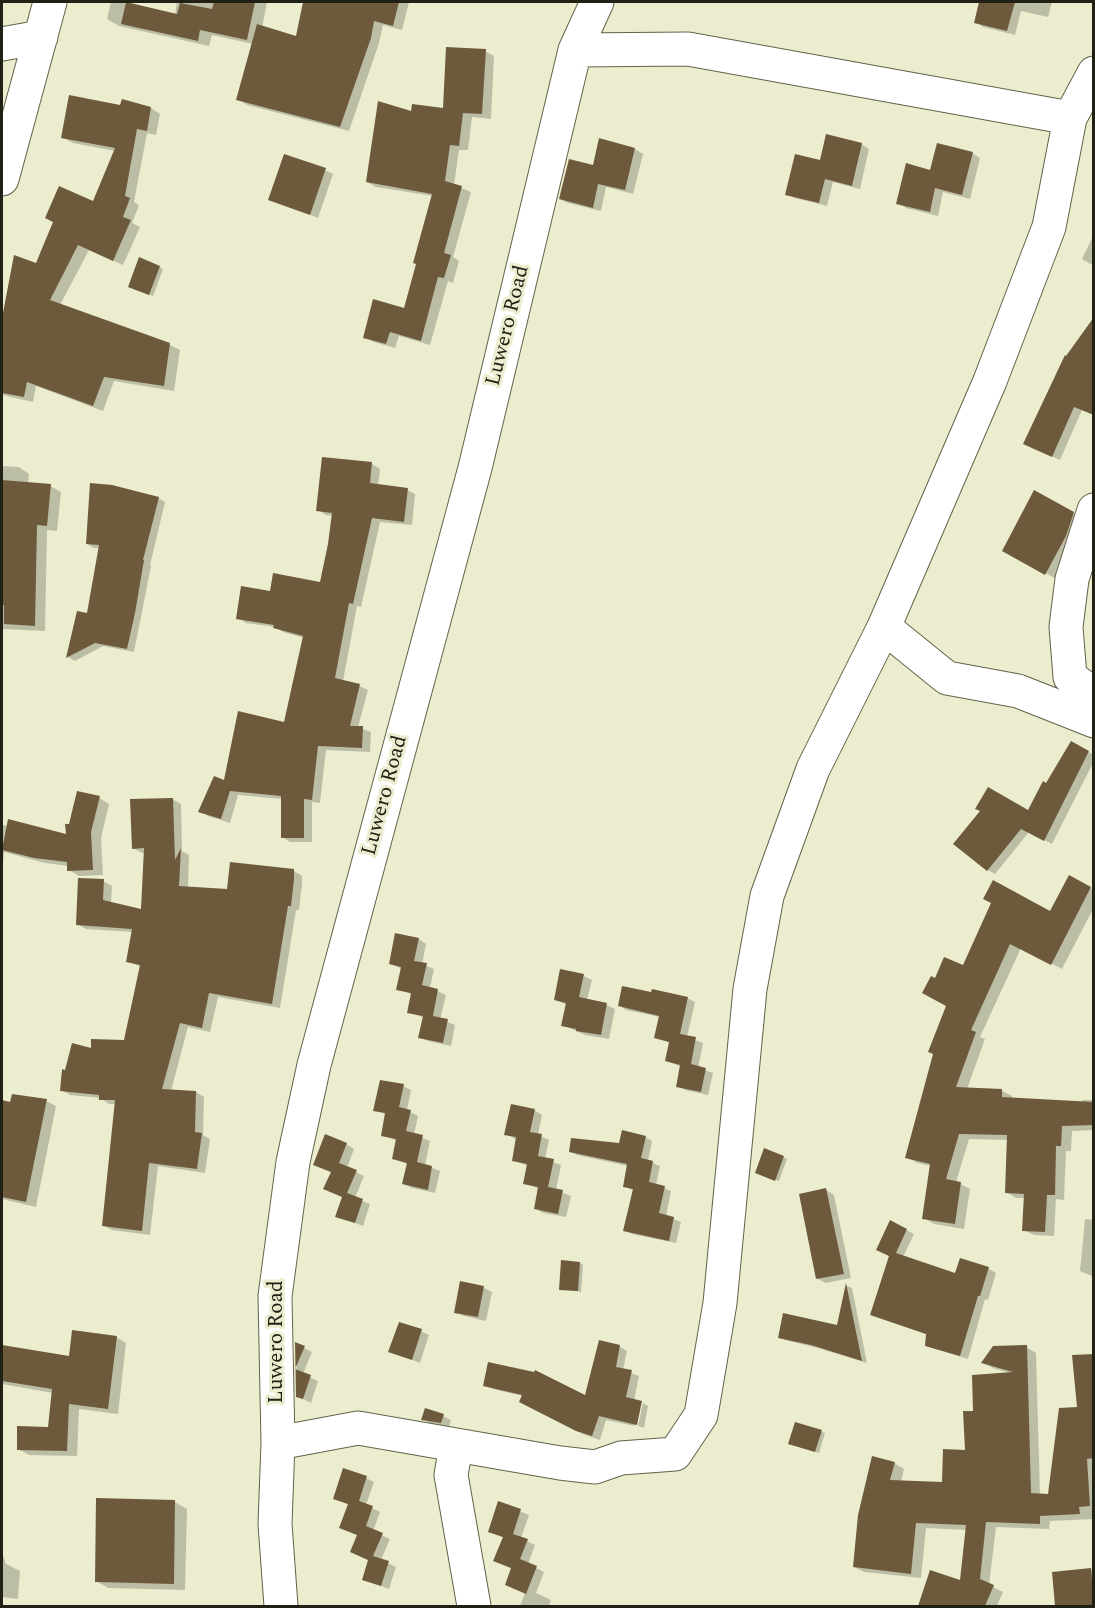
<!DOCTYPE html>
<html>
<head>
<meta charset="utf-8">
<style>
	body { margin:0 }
	#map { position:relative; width:1095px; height:1608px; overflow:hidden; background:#ecedcf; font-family:Spectral,serif }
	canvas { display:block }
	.frame { position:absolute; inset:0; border:3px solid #202015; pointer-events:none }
</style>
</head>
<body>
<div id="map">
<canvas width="1095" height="1608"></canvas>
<div class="frame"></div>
</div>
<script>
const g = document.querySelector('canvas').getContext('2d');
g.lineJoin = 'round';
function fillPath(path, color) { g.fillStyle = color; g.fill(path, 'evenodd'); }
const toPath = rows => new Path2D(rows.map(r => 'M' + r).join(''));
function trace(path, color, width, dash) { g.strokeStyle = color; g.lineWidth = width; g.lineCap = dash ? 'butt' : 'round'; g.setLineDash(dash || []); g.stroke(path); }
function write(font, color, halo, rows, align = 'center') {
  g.font = font + ' Spectral,serif'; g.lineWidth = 6; g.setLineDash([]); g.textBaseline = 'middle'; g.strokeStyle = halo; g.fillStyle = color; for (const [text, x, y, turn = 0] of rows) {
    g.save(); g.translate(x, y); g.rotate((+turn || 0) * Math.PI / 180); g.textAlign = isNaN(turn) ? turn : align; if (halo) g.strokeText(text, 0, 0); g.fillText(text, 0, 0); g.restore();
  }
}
fillPath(toPath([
	[111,2,119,2,175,15,177,2,267,2,262,28,297,38,304,2,409,2,402,30,383,25,379,43,349,131,247,105,238,99,253,44,212,35,209,46,119,26,107,19],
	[980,2,1052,2,1048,17,1021,11,1015,35,983,27,976,22],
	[485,51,494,56,491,119,472,117,468,150,459,150,454,185,471,192,453,257,459,261,453,283,448,281,430,345,399,336,395,348,374,342,365,337,405,309,433,196,376,187,367,182,412,113,444,110],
	[122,107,151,108,160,114,156,135,147,133,134,202,139,205,132,223,140,227,123,265,89,250,60,305,170,345,180,350,174,391,114,381,103,411,36,386,33,402,2,395,2,326,15,257,37,265,94,203,115,151,73,143,63,138],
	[601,140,635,149,643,154,633,194,606,187,601,211,568,203,560,199,594,167],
	[861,144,869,149,860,189,833,182,827,206,795,198,787,194,821,162],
	[972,153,980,158,970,199,943,192,938,216,906,208,898,203,932,171],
	[325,170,333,174,318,218,269,199],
	[1094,234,1094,266,1082,259],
	[159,267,163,269,153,296,133,289],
	[1094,336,1094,415,1082,410,1060,460,1033,448],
	[372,464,380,469,378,486,407,490,415,494,412,525,380,522,361,607,357,606,343,681,359,686,368,690,358,727,371,732,370,752,326,750,320,803,312,802,312,842,290,842,282,837,282,799,238,795,230,823,208,816,200,811,225,782,285,723,304,638,283,632,275,627,246,623,238,618,271,593,321,584,333,516,326,515,318,510],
	[2,466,19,467,29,474,28,484,50,486,61,492,57,531,47,530,45,631,2,629],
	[1035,492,1085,520,1058,580,1004,550],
	[158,498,165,502,150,565,151,566,134,652,103,646,75,661,68,657,78,613,88,615,100,548,94,548,87,544],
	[1072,743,1094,755,1094,761,1052,844,1029,832,995,874,988,870,982,811,1029,813],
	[99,798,109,804,101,838,103,875,79,876,69,870,69,866,45,863,4,852,2,876,2,825,67,836,70,825],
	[172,799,181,804,182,851,189,855,188,888,229,890,294,871,302,876,302,884,299,910,296,910,280,1008,218,997,210,1032,188,1027,171,1091,196,1092,204,1097,203,1135,210,1139,205,1173,158,1166,150,1235,112,1230,103,1225,116,1104,109,1104,100,1098,70,1095,62,1090,92,1050,125,1041,141,967,128,961,133,932,86,929,77,924,103,881,112,886,111,903,142,911,146,853,142,853,133,848],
	[1070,877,1094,890,1094,907,1062,969,1021,948,980,1037,985,1039,967,1089,1002,1091,1012,1096,1012,1099,1082,1103,1082,1100,1094,1100,1094,1130,1072,1131,1071,1151,1066,1151,1064,1200,1056,1199,1054,1236,1034,1235,1024,1230,1026,1198,1016,1198,1006,1192,1008,1140,969,1139,956,1182,970,1189,964,1229,934,1224,924,1218,931,1166,917,1163,907,1157,947,1006,936,980,964,967,1051,914],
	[419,939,426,944,422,964,434,969,430,988,446,995,440,1019,455,1025,451,1046,428,1041,420,1037,424,1018,409,1012,413,995,398,989,402,969,391,964],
	[562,971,584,976,592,980,587,1000,607,1005,615,1009,609,1039,585,1035,563,1025,567,1005,556,1000],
	[687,998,695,1002,687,1037,703,1043,698,1068,713,1073,708,1095,685,1090,678,1086,682,1067,667,1061,671,1043,656,1038,660,1017,626,1010,619,1005],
	[403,1086,411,1090,407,1110,418,1116,414,1135,430,1141,425,1165,440,1171,435,1193,412,1188,404,1184,409,1165,393,1158,397,1141,382,1135,387,1115,375,1110],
	[46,1101,56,1106,36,1207,2,1199,2,1102,12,1104],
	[534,1110,542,1115,538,1135,549,1140,545,1159,561,1165,556,1190,571,1196,566,1217,543,1213,535,1208,539,1189,524,1183,528,1166,513,1160,517,1140,506,1134],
	[645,1137,652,1141,648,1161,660,1166,656,1185,671,1191,666,1216,681,1222,676,1243,632,1234,625,1230,634,1191,624,1186,628,1166,577,1155,571,1151,620,1144],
	[346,1144,354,1149,347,1168,364,1176,355,1198,370,1204,363,1226,337,1216,343,1199,332,1173,315,1164],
	[783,1157,787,1159,779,1181,760,1174],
	[826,1190,834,1195,851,1278,826,1283,818,1279],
	[1085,1219,1094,1220,1094,1277,1080,1271],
	[891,1222,914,1234,903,1257,956,1275,961,1260,989,1269,996,1273,988,1300,985,1299,968,1359,935,1349,927,1345,928,1335,872,1314,891,1256],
	[580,1263,583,1265,581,1292,560,1289],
	[847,1286,852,1288,867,1363,818,1348,785,1340,779,1337,838,1327],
	[484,1288,492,1292,486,1321,464,1316,456,1312],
	[421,1331,429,1335,420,1363,390,1351],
	[116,1337,126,1343,118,1414,79,1409,77,1456,29,1455,18,1449,49,1429,53,1393,2,1384,2,1347,71,1358],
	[600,1342,620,1347,627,1351,623,1370,639,1376,634,1401,640,1402,635,1426,606,1420,600,1440,585,1435,528,1405,523,1396,493,1389,485,1385,586,1397],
	[296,1344,312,1352,303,1374,318,1381,311,1403,297,1396],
	[1026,1347,1036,1353,1040,1495,1050,1495,1078,1409,1094,1355,1094,1519,1050,1521,1049,1529,996,1527,989,1585,1003,1592,997,1606,919,1606,931,1572,962,1583,967,1530,926,1528,921,1578,864,1572,854,1567,894,1463,904,1469,901,1482,943,1483,966,1452,975,1412,1012,1374,993,1368,983,1362],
	[643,1403,648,1406,644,1428,638,1426],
	[443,1416,451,1420,449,1427,431,1424,423,1419],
	[796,1423,825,1433,819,1453,793,1445],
	[366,1478,374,1482,366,1505,380,1512,373,1531,390,1539,381,1560,396,1567,389,1589,364,1579,370,1560,358,1536,341,1527,349,1505,335,1498],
	[175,1502,187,1509,185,1590,108,1588,96,1581],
	[499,1503,529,1515,521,1538,535,1545,528,1564,544,1572,536,1593,551,1600,549,1606,520,1606,525,1593,506,1585,513,1569,495,1561,504,1538,490,1531],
	[2,1552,6,1564,20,1571,18,1599,2,1597],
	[1091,1570,1094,1571,1094,1606,1057,1606,1054,1573]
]), '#0003');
fillPath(toPath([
	[126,2,177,14,180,3,212,9,214,2,255,2,247,40,200,30,198,41,121,24],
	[303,2,399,2,393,26,374,21,371,38,340,127,236,100,257,24,296,36],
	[979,2,1015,2,1007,31,974,23],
	[446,47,486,49,482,114,463,113,459,146,450,145,445,181,462,186,444,253,451,255,444,278,438,277,421,341,390,332,386,344,363,338,373,299,404,308,416,264,413,263,432,194,366,182,378,101,411,111,412,104,443,108],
	[69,95,120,105,122,99,151,107,147,131,137,129,125,196,130,198,123,217,131,220,113,261,78,245,50,300,170,343,164,386,104,377,93,406,27,382,24,397,2,393,2,318,14,255,36,263,53,222,45,218,59,186,93,201,115,148,61,138],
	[826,134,862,143,852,186,825,179,819,203,785,195,795,154,820,160],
	[599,138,635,148,625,190,598,184,593,208,559,199,569,159,593,165],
	[937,143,973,152,962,195,935,188,930,212,896,204,906,163,930,170],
	[284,154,326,168,310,215,268,200],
	[139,257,160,266,149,295,128,287],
	[1094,317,1094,415,1074,407,1052,457,1023,444,1065,355,1066,356],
	[322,457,372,462,370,483,408,488,404,522,372,518,353,604,349,603,335,678,360,684,350,726,363,726,362,748,318,746,312,800,304,799,304,838,281,838,281,796,230,791,221,819,198,812,214,776,224,780,238,711,284,722,303,636,273,628,274,625,236,619,241,586,270,591,273,573,320,582,328,544,332,513,316,511],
	[2,480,51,484,47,526,37,525,35,626,4,624,4,605,2,605],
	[90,483,112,485,159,497,143,560,144,560,135,613,127,649,95,643,66,658,77,611,87,613,99,545,86,544],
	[1034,490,1074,512,1066,536,1045,575,1002,551],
	[1071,741,1089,751,1044,841,1021,829,987,871,953,844,980,811,975,809,988,787,1028,810,1043,781,1046,783],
	[77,791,100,796,91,832,93,870,67,871,67,862,34,858,2,850,8,819,66,834,65,824,69,824],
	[173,798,175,860,181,848,179,886,227,889,230,862,294,869,294,879,291,906,288,906,272,1004,209,993,202,1028,180,1023,162,1089,196,1091,195,1132,202,1133,197,1169,149,1163,142,1231,102,1226,115,1100,99,1100,99,1095,60,1091,62,1069,65,1070,72,1043,91,1048,91,1039,124,1040,140,965,126,962,132,929,76,925,78,878,104,879,103,900,141,909,144,848,132,849,130,799],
	[1069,875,1091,887,1051,965,1010,944,971,1030,976,1032,956,1087,1002,1089,1002,1097,1094,1102,1094,1125,1062,1126,1061,1146,1056,1146,1055,1195,1047,1195,1045,1232,1022,1231,1024,1194,1005,1193,1007,1135,959,1134,946,1179,961,1182,955,1224,922,1219,930,1164,905,1158,933,1054,928,1052,946,1006,922,993,931,976,935,978,944,957,963,965,991,903,983,899,993,880,1050,911],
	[395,933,419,938,414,961,427,963,422,985,438,989,433,1016,448,1019,443,1043,418,1038,423,1016,407,1013,411,993,396,990,401,967,389,964],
	[560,969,584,974,579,997,607,1003,601,1035,576,1031,576,1029,561,1026,566,1003,554,1000],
	[622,986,651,992,652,989,688,997,680,1034,696,1037,691,1064,706,1068,701,1092,676,1087,680,1065,665,1061,669,1042,654,1038,659,1016,618,1006],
	[380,1080,404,1084,399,1107,411,1110,406,1131,423,1135,417,1162,432,1166,428,1190,402,1184,407,1163,392,1159,396,1139,381,1136,385,1113,373,1111],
	[12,1094,47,1099,26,1202,2,1197,2,1100,10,1102],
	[511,1104,535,1109,530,1132,542,1134,538,1156,554,1159,548,1187,563,1190,558,1214,534,1209,538,1187,523,1184,527,1164,512,1161,516,1137,504,1135],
	[622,1130,646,1136,641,1158,653,1161,649,1182,665,1186,659,1213,674,1217,669,1241,623,1231,633,1189,623,1187,627,1164,569,1152,571,1138,619,1143],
	[325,1134,347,1143,339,1163,357,1170,347,1193,363,1199,355,1223,335,1217,342,1197,323,1189,331,1172,313,1165],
	[764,1148,784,1156,775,1181,755,1173],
	[826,1188,844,1274,816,1279,799,1194],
	[890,1220,907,1229,896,1253,955,1273,960,1258,989,1267,980,1296,978,1296,960,1356,925,1346,926,1334,870,1315,889,1256,876,1250],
	[561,1260,580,1262,578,1291,559,1290],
	[460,1281,484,1286,478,1317,454,1313],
	[846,1283,862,1361,811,1345,778,1338,783,1313,837,1325],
	[399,1322,422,1329,412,1360,388,1352],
	[72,1330,117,1336,108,1409,69,1404,67,1451,17,1450,17,1426,48,1427,52,1389,2,1381,2,1345,69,1356],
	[599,1340,620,1345,616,1367,632,1370,626,1397,642,1401,637,1425,599,1416,592,1436,576,1431,519,1402,522,1395,483,1386,488,1362,534,1372,535,1370,585,1395],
	[295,1342,305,1346,295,1369,311,1375,303,1399,296,1397],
	[1027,1345,1031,1493,1048,1494,1059,1408,1077,1407,1072,1355,1094,1354,1094,1458,1087,1459,1090,1506,1079,1507,1080,1514,1040,1516,1040,1524,986,1522,980,1579,994,1585,985,1606,918,1606,930,1570,960,1580,966,1525,916,1523,911,1574,853,1567,858,1515,872,1456,895,1462,890,1480,942,1482,943,1449,965,1450,963,1411,973,1411,972,1375,1013,1372,981,1363,993,1346],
	[425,1408,444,1414,441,1423,421,1420],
	[795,1422,822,1430,815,1452,788,1444],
	[343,1468,367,1476,359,1501,373,1506,366,1526,383,1533,373,1556,389,1561,381,1586,362,1580,368,1560,350,1552,357,1535,339,1528,348,1504,333,1499],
	[96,1498,175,1500,174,1584,95,1582],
	[498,1501,521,1509,513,1534,528,1539,520,1559,537,1566,526,1594,505,1585,511,1568,493,1561,503,1537,488,1532],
	[1091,1568,1094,1606,1055,1606,1052,1572]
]), '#6d5a3d');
const minor = toPath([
	[2,44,41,37],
	[575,50,688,49,1070,118],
	[2,179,50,2],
	[1094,510,1072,579,1066,627,1070,677,1094,694],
	[884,627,947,678,1018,691,1094,721],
	[278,1443,358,1428,560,1463,595,1467,621,1458,675,1454,701,1415,720,1303,750,989,767,896,813,769,884,627,990,381,1049,227,1070,118,1094,73],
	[456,1446,451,1475,474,1606],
	[281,1606,275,1524,278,1443,275,1296,293,1162,314,1065,475,468,575,50,597,2]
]);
trace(minor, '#636349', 35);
trace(minor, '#fff', 33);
write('21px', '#202015', '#ecedcf', [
	["Luwero Road",509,326,-76],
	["Luwero Road",386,796,-75],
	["Luwero Road",278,1342,-90]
]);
</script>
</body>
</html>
